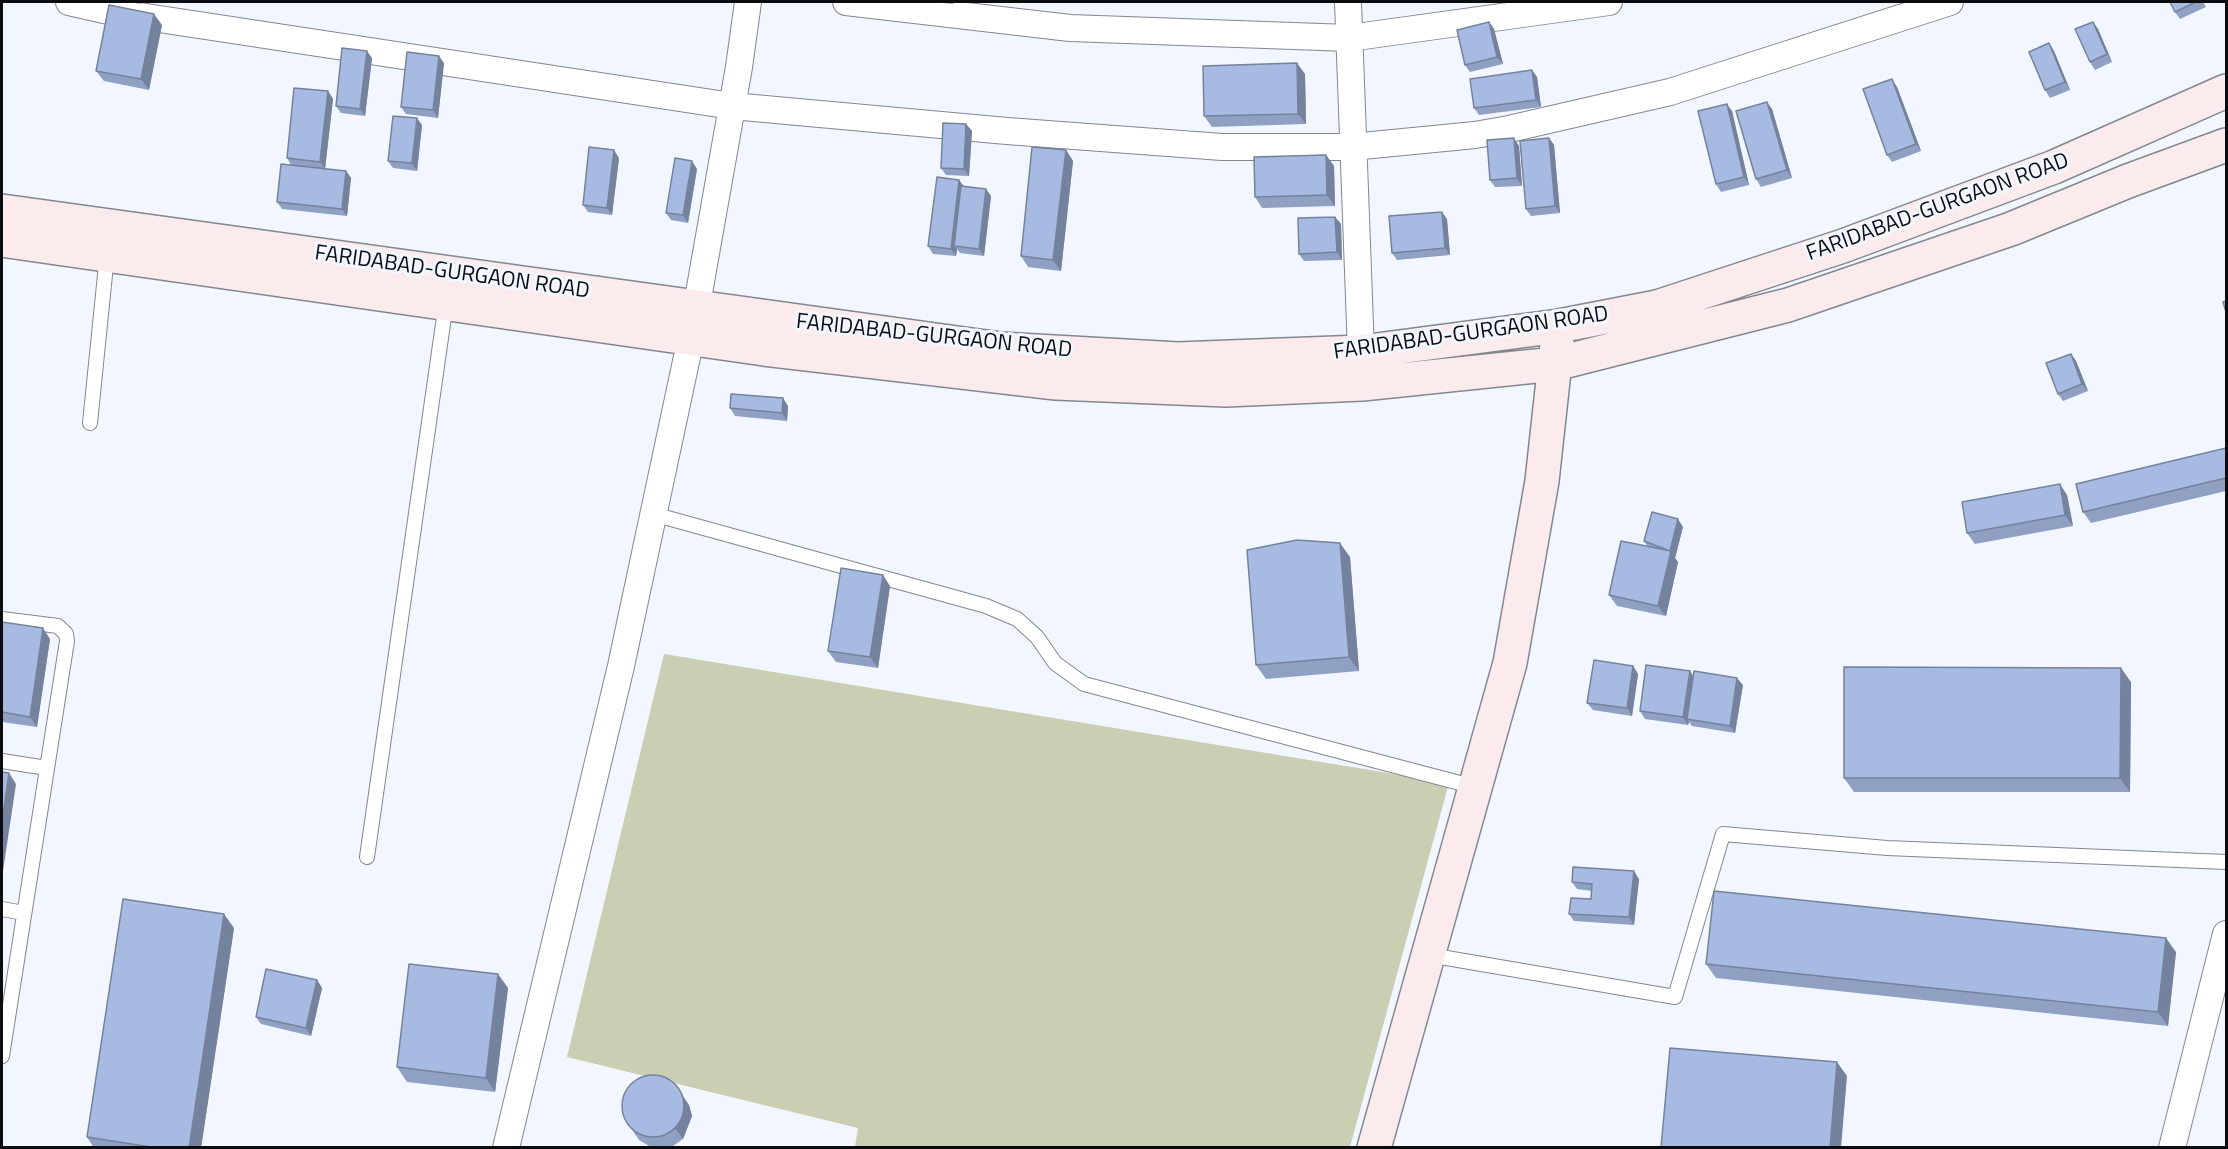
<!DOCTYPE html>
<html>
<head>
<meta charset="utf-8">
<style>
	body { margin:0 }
	#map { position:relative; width:2228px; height:1149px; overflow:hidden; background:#f2f6fe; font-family:"Titillium Web",sans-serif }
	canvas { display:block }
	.frame { position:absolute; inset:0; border:3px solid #0b0c0f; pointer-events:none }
</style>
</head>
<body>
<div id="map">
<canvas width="2228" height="1149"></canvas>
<div class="frame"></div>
</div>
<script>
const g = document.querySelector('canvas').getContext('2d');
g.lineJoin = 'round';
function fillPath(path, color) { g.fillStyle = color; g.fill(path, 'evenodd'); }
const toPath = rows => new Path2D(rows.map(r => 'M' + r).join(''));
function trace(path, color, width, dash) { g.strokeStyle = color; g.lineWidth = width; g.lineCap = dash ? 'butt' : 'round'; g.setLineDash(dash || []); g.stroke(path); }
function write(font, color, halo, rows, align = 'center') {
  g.font = font + ' "Titillium Web",sans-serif'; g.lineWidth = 6; g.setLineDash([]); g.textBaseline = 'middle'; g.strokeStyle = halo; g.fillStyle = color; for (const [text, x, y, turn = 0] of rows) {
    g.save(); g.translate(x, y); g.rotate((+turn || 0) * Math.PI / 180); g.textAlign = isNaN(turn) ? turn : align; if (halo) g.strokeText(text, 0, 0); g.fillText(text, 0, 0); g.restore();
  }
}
fillPath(toPath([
	[664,654,1449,783,1350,1147,855,1147,858,1128,567,1057]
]), '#caceb2');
const lane = toPath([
	[90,423,107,255],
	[653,514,986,606,1017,619,1037,637,1055,663,1084,684,1475,787],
	[2,619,58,626,66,634,67,641,2,1056],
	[2,761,47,768],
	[367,857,446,303],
	[2,909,24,913],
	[1429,955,1675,997,1723,834,1887,848,2226,862]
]);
const street = toPath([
	[69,2,113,12,732,106,1007,131,1222,147,1352,147,1475,135,1509,129,1670,92,1950,2],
	[846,2,1070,28,1349,38,1609,2],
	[1348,2,1361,352],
	[506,1148,621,666,691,338,739,67,748,2],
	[2172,1148,2226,934]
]);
const secondary = toPath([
	[2,211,1001,349,1178,359,1361,352,1559,326,1657,307,1843,246,2054,167,2226,91],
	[2,240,764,349,1056,383,1226,390,1362,384,1555,364,1788,305,2011,229,2128,181,2226,145],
	[1374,1148,1510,663,1542,481,1557,344]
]);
trace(lane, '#838790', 16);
trace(street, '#838790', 28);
trace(secondary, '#838790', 36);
trace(lane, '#fff', 14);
trace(street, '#fff', 26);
trace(secondary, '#fcebec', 33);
fillPath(toPath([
	[127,2,141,2,141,4],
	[931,2,953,2,953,4],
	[2170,2,2203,2,2206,7,2180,19,2175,12],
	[1489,22,1494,29,1503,64,1470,72,1465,65],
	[2093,22,2098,29,2112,62,2095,70,2090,62],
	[162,25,149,90,104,81,96,71],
	[2049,43,2054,51,2070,90,2050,98,2045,90],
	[372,58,365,116,341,113,336,106],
	[444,63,438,118,406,114,401,107],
	[1532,70,1537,77,1541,107,1479,115,1474,108],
	[1305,74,1306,124,1212,127,1204,116],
	[1897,87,1921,151,1892,162,1887,155],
	[328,91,333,99,325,169,346,171,351,178,347,216,282,209,277,202,291,165,287,158],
	[1772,109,1792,178,1761,187,1756,179],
	[1732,111,1749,185,1721,192,1716,184],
	[966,124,972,131,969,176,946,175,941,168],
	[422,125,417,171,393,168,388,161],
	[1549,138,1554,145,1560,213,1531,216,1526,209],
	[1519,146,1522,186,1495,187,1490,180],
	[1066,150,1073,161,1061,271,1028,267,1021,256],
	[1326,155,1334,166,1335,206,1262,208,1255,197],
	[619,158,612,215,588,212,583,205],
	[697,169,688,223,671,220,666,213],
	[959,180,964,186,991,196,984,256,960,253,957,249,956,256,933,254,928,246],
	[1335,217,1341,224,1342,260,1304,261,1299,254],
	[1447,219,1450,255,1397,260,1392,253],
	[2071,354,2076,361,2088,391,2063,401,2058,394],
	[788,406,787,421,735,416,730,408],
	[2226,448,2226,491,2091,523,2083,512],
	[2067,495,2073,526,1975,544,1967,533],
	[1683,527,1675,558,1678,562,1666,616,1617,606,1609,595,1648,547,1644,541],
	[1350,557,1359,671,1266,679,1256,665],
	[890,586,878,668,836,662,828,651],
	[2,622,50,639,37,727,2,722],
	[1633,666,1638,674,1632,716,1593,710,1587,703],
	[2131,682,2130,792,1854,792,1844,778],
	[1743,685,1735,733,1692,726,1689,722,1688,725,1645,719,1640,711],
	[1639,879,1634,925,1574,921,1569,914,1591,899,1592,891,1577,889,1572,882],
	[234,928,201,1148,94,1148,87,1137],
	[2176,952,2168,1026,1716,978,1706,964],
	[317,980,322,988,311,1036,261,1024,256,1017],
	[508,988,495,1092,407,1082,397,1067],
	[689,1105,692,1116,683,1139,673,1146,664,1148,649,1146,639,1140,625,1119]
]), '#90a0c2');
fillPath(toPath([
	[154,14,162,25,149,90,141,79],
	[1489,22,1494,29,1503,64,1497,57],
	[2093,22,2098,29,2112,62,2107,54],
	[2049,43,2054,51,2070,90,2065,82],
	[367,51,372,58,365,116,360,109],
	[439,56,444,63,438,118,433,110],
	[1297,63,1305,74,1306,124,1298,114],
	[1532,70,1537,77,1541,107,1536,100],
	[1892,79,1897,87,1921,151,1916,144],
	[328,91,333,99,325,169,320,162],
	[1767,102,1772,109,1792,178,1787,170],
	[1727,104,1732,111,1749,185,1744,177],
	[417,118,422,125,417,171,412,163],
	[966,124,972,131,969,176,964,169],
	[1514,138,1519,146,1522,186,1517,178],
	[1549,138,1554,145,1560,213,1555,206],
	[614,150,619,158,612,215,607,208],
	[1066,150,1073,161,1061,271,1053,260],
	[1326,155,1334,166,1335,206,1327,195],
	[692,161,697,169,688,223,683,215],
	[346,171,351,178,347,216,342,209],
	[959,180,964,187,954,246,957,249,956,256,951,249],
	[986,189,991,196,984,256,979,249],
	[1442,212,1447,219,1450,255,1445,248],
	[1335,217,1341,224,1342,260,1337,252],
	[2071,354,2076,361,2088,391,2082,384],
	[783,398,788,406,787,421,782,413],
	[2060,484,2067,495,2073,526,2065,515],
	[1678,519,1683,527,1675,558,1678,562,1666,616,1658,606,1670,551],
	[1340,543,1350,557,1359,671,1349,657],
	[883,575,890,586,878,668,870,657],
	[43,628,50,639,37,727,30,717],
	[1633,666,1638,674,1632,716,1627,708],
	[2121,668,2131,682,2130,792,2120,778],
	[1690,671,1695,679,1687,719,1689,722,1688,725,1683,717],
	[1737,678,1743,685,1735,733,1730,726],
	[9,773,16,784,3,871,2,869,2,822],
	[1634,871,1639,879,1634,925,1629,917],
	[224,914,234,928,201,1148,189,1148],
	[2166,938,2176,952,2168,1026,2158,1012],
	[498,974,508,988,495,1092,486,1078],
	[317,980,322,988,311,1036,306,1028],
	[1837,1062,1847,1076,1841,1148,1830,1148],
	[675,1084,689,1105,692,1116,683,1139,675,1128]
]), '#75829e');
const building = toPath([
	[2170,2,2196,2,2175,12,2170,2],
	[109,5,154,14,141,79,96,71,109,5],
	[1489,22,1497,57,1465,65,1457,30,1489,22],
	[2093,22,2107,54,2090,62,2075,29,2093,22],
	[2049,43,2065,82,2045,90,2029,52,2049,43],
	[342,48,367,51,360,109,336,106,342,48],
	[407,52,439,56,433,110,401,107,407,52],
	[1297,63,1298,114,1204,116,1203,66,1297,63],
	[1532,70,1536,100,1474,108,1470,79,1532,70],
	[1892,79,1916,144,1887,155,1863,89,1892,79],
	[294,88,328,91,320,162,287,158,294,88],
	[1767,102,1787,170,1756,179,1736,111,1767,102],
	[1727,104,1744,177,1716,184,1698,111,1727,104],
	[393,116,417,118,412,163,388,161,393,116],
	[943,123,966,124,964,169,941,168,943,123],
	[1514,138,1517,178,1490,180,1487,140,1514,138],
	[1549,138,1555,206,1526,209,1520,141,1549,138],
	[589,147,614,150,607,208,583,205,589,147],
	[1032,147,1066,150,1053,260,1021,256,1032,147],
	[1326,155,1327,195,1255,197,1254,157,1326,155],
	[675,158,692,161,683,215,666,213,675,158],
	[281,164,346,171,342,209,277,202,281,164],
	[937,177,959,180,951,249,928,246,937,177],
	[961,186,986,189,979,249,954,246,961,186],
	[1442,212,1445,248,1392,253,1389,216,1442,212],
	[1335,217,1337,252,1299,254,1298,218,1335,217],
	[2226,301,2226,312,2223,302,2226,301],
	[2071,354,2082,384,2058,394,2046,363,2071,354],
	[731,394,783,398,782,413,730,408,731,394],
	[2226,448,2226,478,2083,512,2076,484,2226,448],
	[2060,484,2065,515,1967,533,1962,502,2060,484],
	[1652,512,1678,519,1670,551,1644,541,1652,512],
	[1297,540,1340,543,1349,657,1256,665,1247,550,1297,540],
	[1621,541,1671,551,1658,606,1609,595,1621,541],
	[841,568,883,575,870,657,828,651,841,568],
	[2,622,43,628,30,717,2,712,2,622],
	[1594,660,1633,666,1627,708,1587,703,1594,660],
	[1646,665,1690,671,1683,717,1640,711,1646,665],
	[1844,667,2121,668,2120,778,1844,778,1844,667],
	[1694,671,1737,678,1730,726,1687,719,1694,671],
	[2,772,9,773,2,822,2,772],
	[1573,867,1634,871,1629,917,1569,914,1571,898,1591,899,1592,884,1572,882,1573,867],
	[1714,891,2166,938,2158,1012,1706,964,1714,891],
	[123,899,224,914,189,1148,157,1148,87,1137,123,899],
	[409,964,498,974,486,1078,397,1067,409,964],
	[266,969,317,980,306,1028,256,1017,266,969],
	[1670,1048,1837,1062,1830,1148,1661,1148,1670,1048],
	'622 1106a31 31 0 1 1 62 0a31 31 0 1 1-62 0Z'
]);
fillPath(building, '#a7bae2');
trace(building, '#75829e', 1.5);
write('22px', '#0b0c0f', '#f2f6fe', [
	["FARIDABAD-GURGAON ROAD",1938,208,-20],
	["FARIDABAD-GURGAON ROAD",452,273,8],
	["FARIDABAD-GURGAON ROAD",1471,334,-8],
	["FARIDABAD-GURGAON ROAD",934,337,6]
]);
</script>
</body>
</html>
